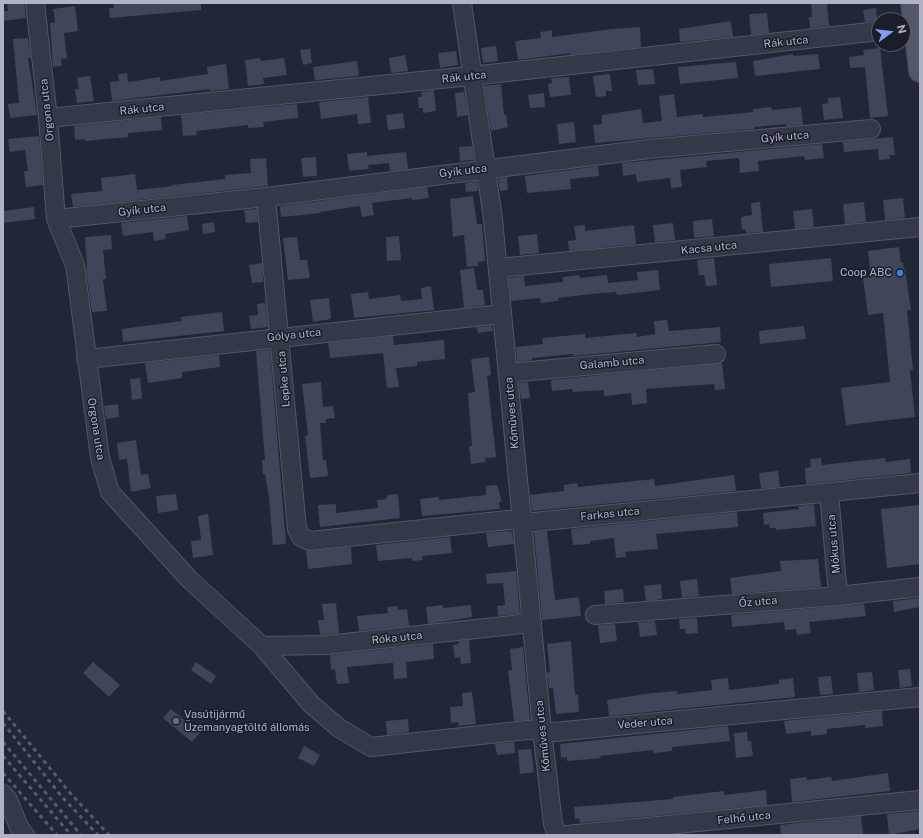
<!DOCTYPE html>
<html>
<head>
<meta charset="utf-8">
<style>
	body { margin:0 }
	#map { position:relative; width:923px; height:838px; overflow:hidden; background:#212736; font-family:"Public Sans",sans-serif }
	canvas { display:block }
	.frame { position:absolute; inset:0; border:4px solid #afb3c4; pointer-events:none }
	.north { position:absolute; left:871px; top:12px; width:40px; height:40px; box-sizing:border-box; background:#1a1e2b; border:1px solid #565a68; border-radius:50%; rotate:75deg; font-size:11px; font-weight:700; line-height:16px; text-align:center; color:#afb3c4 }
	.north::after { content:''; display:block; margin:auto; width:14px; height:18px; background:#849df3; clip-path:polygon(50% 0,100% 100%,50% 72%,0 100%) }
</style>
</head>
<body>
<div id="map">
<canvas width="923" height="838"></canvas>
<div class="frame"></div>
<div class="north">N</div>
</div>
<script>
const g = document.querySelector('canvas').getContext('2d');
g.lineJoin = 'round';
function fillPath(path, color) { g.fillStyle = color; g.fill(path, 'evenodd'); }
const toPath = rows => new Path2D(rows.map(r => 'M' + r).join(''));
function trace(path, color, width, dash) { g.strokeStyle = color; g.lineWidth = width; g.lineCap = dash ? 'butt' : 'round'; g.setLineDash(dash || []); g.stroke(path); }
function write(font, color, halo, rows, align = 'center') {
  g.font = font + ' "Public Sans",sans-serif'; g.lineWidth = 3; g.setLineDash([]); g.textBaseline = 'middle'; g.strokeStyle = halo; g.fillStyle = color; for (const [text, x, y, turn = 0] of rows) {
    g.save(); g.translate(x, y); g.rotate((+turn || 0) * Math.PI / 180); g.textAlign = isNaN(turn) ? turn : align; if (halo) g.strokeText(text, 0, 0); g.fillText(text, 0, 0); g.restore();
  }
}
fillPath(toPath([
	[7,3,24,3,26,18,3,21,3,11,8,11],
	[113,3,201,3,201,10,110,18,109,8,114,8],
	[811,3,827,3,829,26,810,28,809,17,812,17],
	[75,6,78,31,64,33,67,58,61,59,62,66,53,67,50,23,55,22,53,9],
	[876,8,877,21,865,22,863,10],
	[767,13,769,33,751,35,749,14],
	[731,21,733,37,680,42,679,29],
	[640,27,641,47,570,55,570,53,518,60,515,41,541,38,540,32,552,30,552,37,612,29],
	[28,38,31,58,28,58,37,115,10,118,8,104,19,103,13,39],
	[496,46,498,61,483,63,481,48],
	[880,48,888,116,870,118,865,67,850,68,849,57,864,55,863,50],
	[310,49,312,63,303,65,300,50],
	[456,51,458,65,440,68,438,53],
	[793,54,793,56,818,54,820,69,755,76,753,61],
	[405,55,408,71,391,73,389,58],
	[260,58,261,61,284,58,287,75,263,78,264,84,248,86,245,60],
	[357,61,359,76,315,80,313,67],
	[736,62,738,78,680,84,678,67],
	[226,64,229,89,210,91,210,89,112,101,110,82,119,81,118,74,127,73,128,82,160,77,160,81,208,74,207,67],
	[653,69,655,84,638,85,636,70],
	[610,74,612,91,606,91,606,96,596,97,593,76],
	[90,76,94,101,77,103,75,89,79,89,77,78],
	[569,77,571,95,550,97,548,84,552,83,551,78],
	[501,84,504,115,506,115,508,127,491,131,484,86],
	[434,90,436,111,423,113,423,108,419,108,418,97,422,97,421,92],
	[464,92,468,115,457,117,455,93],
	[544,93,545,107,530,108,528,95],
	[674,94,677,117,703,114,703,117,753,112,753,109,771,107,772,110,801,107,803,125,786,126,786,124,754,127,754,129,595,143,593,125,602,124,602,115,641,109,643,123,662,121,659,96],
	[368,97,371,123,358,124,357,114,321,119,319,102],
	[840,97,843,118,824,120,822,104,828,103,828,98],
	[297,104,298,118,263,122,264,127,248,128,248,125,196,131,197,135,183,136,181,115],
	[403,113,405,128,388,130,386,115],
	[161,117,162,130,128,133,128,137,85,141,85,139,75,140,74,126],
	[574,122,576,142,559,144,557,124],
	[39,136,43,185,26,187,24,171,28,171,25,150,10,152,8,139],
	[893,137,895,155,889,155,890,159,879,160,878,149,844,152,843,142],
	[822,144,824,158,805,160,804,156,758,161,759,171,740,173,739,158,706,161,707,167,680,170,682,187,671,188,670,178,637,182,636,174,623,176,622,163],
	[472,146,474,160,460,161,459,147],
	[367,152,367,156,406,152,408,169,390,171,389,163,368,165,369,169,349,171,347,154],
	[316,157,317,176,303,177,301,158],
	[266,158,268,186,73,207,71,194,102,191,101,178,135,174,137,190,173,186,172,185,225,179,225,175,251,173,250,159],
	[598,166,599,176,570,179,571,189,527,193,525,176],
	[507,177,508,190,500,191,498,179],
	[477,181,478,191,466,192,465,183],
	[427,187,429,198,412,200,412,198,372,203,374,215,362,217,360,206,320,212,321,213,281,217,280,206],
	[473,196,477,224,482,224,485,261,478,262,478,266,467,267,464,235,453,237,450,199],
	[903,198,905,218,885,220,883,200],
	[760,202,763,232,746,233,745,229,742,229,741,217,752,215,751,203],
	[864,202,866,222,845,224,843,204],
	[34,207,35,219,3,223,3,211],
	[257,209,258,222,246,223,244,210],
	[812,209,814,227,795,229,793,211],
	[187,216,189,230,165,234,166,239,154,241,153,232,123,236,121,223],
	[712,219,714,236,694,238,693,221],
	[214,222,215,232,203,234,202,224],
	[673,223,675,240,655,242,653,225],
	[585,225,585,231,634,225,636,244,569,251,568,241,576,240,574,226],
	[537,234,539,253,520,255,518,236],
	[111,235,112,249,103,250,106,279,103,279,107,311,92,312,86,269,87,269,85,237],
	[399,236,401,260,387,261,386,237],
	[297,237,300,260,307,260,310,278,288,280,283,238],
	[899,247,901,263,903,262,904,270,905,269,911,310,907,310,913,370,910,370,915,417,846,425,841,388,890,382,883,313,868,315,863,278,871,277,868,251],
	[714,258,717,285,706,286,704,275,699,275,697,260],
	[831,258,833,281,771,287,769,264],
	[262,263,263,282,252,283,249,265],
	[474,268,477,290,483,290,485,305,464,308,460,270],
	[658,270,660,290,617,295,616,292,591,294,558,298,558,301,541,303,540,298,511,301,509,278,524,276,525,286,563,282,563,277,579,275,580,278,607,275,608,283,638,280,637,272],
	[431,286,434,310,354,318,351,294,368,292,369,299,400,295,401,301,422,299,421,288],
	[329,298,331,319,313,322,310,300],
	[265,303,268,327,251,329,249,316,258,315,257,304],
	[222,312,224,331,123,342,122,329,182,321,181,317],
	[667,320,669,331,720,327,721,342,573,356,573,354,532,358,532,360,517,362,516,347,543,344,542,338,585,334,585,338,636,333,637,337,655,334,654,321],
	[492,326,493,331,478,333,477,327],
	[804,326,806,339,760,344,759,331],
	[393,336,394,345,444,340,445,359,417,362,417,366,396,368,399,387,387,388,383,353,330,358,328,343],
	[270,350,286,544,273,545,269,498,265,474,263,474,262,460,265,460,256,351],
	[219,355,220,367,182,372,182,378,148,383,145,363],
	[489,357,491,375,487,376,496,457,485,458,486,462,471,464,469,446,472,446,468,393,475,392,471,359],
	[722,363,725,389,715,390,714,384,646,389,647,403,632,405,631,393,604,396,604,390,573,392,572,389,552,391,551,380],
	[140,378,142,398,132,400,130,379],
	[321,382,323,407,333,406,335,418,326,419,326,423,320,423,323,460,326,460,328,476,310,478,305,436,308,435,302,384],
	[528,382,530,398,521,399,519,383],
	[118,404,119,417,106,419,104,406],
	[136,440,141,475,148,474,151,488,131,492,127,459,119,460,117,443],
	[821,458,822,465,885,458,886,462,910,459,911,473,806,484,805,468,811,467,810,459],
	[778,471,780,487,761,489,759,473],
	[734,475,736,491,532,511,530,495,564,491,564,485,577,483,578,487,654,479,655,486],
	[497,485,502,502,499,502,500,509,422,516,420,499,439,497,439,500,486,495,486,486],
	[176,494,178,510,158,513,156,496],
	[398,494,400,518,320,527,318,505,336,504,336,513,378,508,377,500,387,499,387,495],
	[814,504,816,526,776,530,776,528,770,528,769,524,764,525,763,513,799,509,798,506],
	[920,505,920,564,887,568,881,509],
	[737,512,738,527,656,534,658,549,625,552,626,557,616,558,614,538,590,541,590,544,573,545,571,529],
	[208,514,213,555,193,558,191,541,201,540,198,516],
	[508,531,512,532,514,544,488,547,486,533],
	[547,531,555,600,579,597,581,616,542,620,534,532],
	[450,537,452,553,422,556,423,560,413,561,412,558,378,561,376,545],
	[351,547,352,564,308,569,306,551],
	[818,559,821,587,732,594,730,578,781,571,780,561],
	[516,571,520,614,498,616,497,606,505,605,503,583,487,584,486,574],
	[697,579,699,596,682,598,680,581],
	[661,584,662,599,646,601,644,586],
	[623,589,624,602,605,604,604,591],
	[920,598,920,607,894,612,893,601],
	[336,603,339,633,320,635,318,620,324,620,322,604],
	[864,604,866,616,809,622,811,633,797,635,796,629,785,630,784,622,732,627,731,615],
	[443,605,443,608,471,605,472,617,428,624,426,607],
	[398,606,398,610,407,609,409,626,359,631,357,616,388,613,387,607],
	[697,618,698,633,686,634,685,629,680,629,679,619],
	[655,621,657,635,640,637,638,622],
	[615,624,617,641,600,643,598,625],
	[469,640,471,663,461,664,460,657,455,658,453,645,459,644,459,641],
	[571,641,575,695,578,695,579,712,556,714,553,688,549,688,547,673,550,672,547,644],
	[433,644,434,659,406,662,407,678,394,679,393,663,390,663,347,667,349,683,337,684,335,669,331,670,330,655],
	[523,647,530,720,514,721,508,671,512,670,510,649],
	[93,662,120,685,109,697,83,673],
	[196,662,216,676,211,684,191,670],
	[910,669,912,686,900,688,898,670],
	[872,672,874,690,859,692,857,673],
	[831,676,833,694,820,695,818,677],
	[728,678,729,690,779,684,779,680,793,678,795,697,609,716,607,700,652,693,677,691,677,694,712,690,711,680],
	[472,692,476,724,459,726,458,722,451,723,450,707,463,706,462,693],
	[171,709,200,733,192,742,163,718],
	[882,711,883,726,865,728,865,725,827,729,827,734,811,736,811,731,786,734,784,721],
	[408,719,409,732,387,735,386,721],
	[728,726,730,741,672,747,672,751,654,753,653,750,600,756,601,758,591,759,567,761,567,757,561,758,560,744],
	[747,732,748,741,751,741,753,756,736,758,734,733],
	[514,742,515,753,497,755,495,744],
	[304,746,320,755,314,766,298,758],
	[531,749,534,772,520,774,518,750],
	[888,773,890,791,792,802,790,779,807,777,807,780,831,777,832,781],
	[766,790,767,805,580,823,579,818,575,819,574,807,673,799,673,797,724,791,724,795],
	[920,811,920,829,889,835,887,814],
	[861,816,863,834,781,835,780,825]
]), '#3f4659');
const minor = toPath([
	[35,3,48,118,56,219,75,265,100,458,110,492,190,580,262,646,311,704,339,728,371,747,527,730,554,732,920,697],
	[462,3,493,219,542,730,553,824,556,832,562,835],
	[48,118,471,76,879,31],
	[266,197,297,529,301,537,310,541,508,520,534,522,920,483],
	[56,219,266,197,649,149,871,129],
	[498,268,920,227],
	[86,359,502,314],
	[508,373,716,354],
	[829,493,838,596],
	[595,615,838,596,920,587],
	[262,646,326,645,532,623],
	[3,794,8,800,19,827,25,835],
	[567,835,920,800]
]);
const major = toPath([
	[912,3,920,71]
]);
trace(minor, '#525665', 20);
trace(major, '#3e4251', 24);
trace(minor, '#343947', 18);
trace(major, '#525867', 22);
trace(toPath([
	[3,711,71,794,109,835],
	[3,723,62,797,98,835],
	[3,742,81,835],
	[3,756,71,835],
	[3,773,57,835]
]), '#565c6e', 3, [4, 4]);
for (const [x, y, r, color] of [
	[900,273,4,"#3f7fe0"],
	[176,721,4,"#5c6f8a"]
]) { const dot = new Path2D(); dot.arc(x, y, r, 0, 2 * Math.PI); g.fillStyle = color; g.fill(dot); trace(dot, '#1a1e2b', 1.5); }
write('11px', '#afb3c4', '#1a1e2b', [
	["Rák utca",786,42,-6],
	["Rák utca",464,77,-6],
	["Rák utca",142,109,-6],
	["Orgona utca",47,110,-96],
	["Gyík utca",785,137,-5],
	["Gyík utca",463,171,-7],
	["Gyík utca",142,210,-6],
	["Kacsa utca",709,248,-6],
	["Gólya utca",294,335,-6],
	["Galamb utca",612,363,-5],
	["Lepke utca",284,379,-95],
	["Kőműves utca",512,413,-95],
	["Orgona utca",96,429,81],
	["Farkas utca",610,514,-6],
	["Mókus utca",834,544,-95],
	["Őz utca",758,602,-5],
	["Róka utca",397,638,-6],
	["Veder utca",645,723,-5],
	["Kőműves utca",543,736,-96],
	["Felhő utca",744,818,-6]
]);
write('11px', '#afb3c4', '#1a1e2b', [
	["Coop ABC",892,273],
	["Vasútijármű",184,715,"left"],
	["Üzemanyagtöltő állomás",184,728,"left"]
], 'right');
</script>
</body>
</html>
